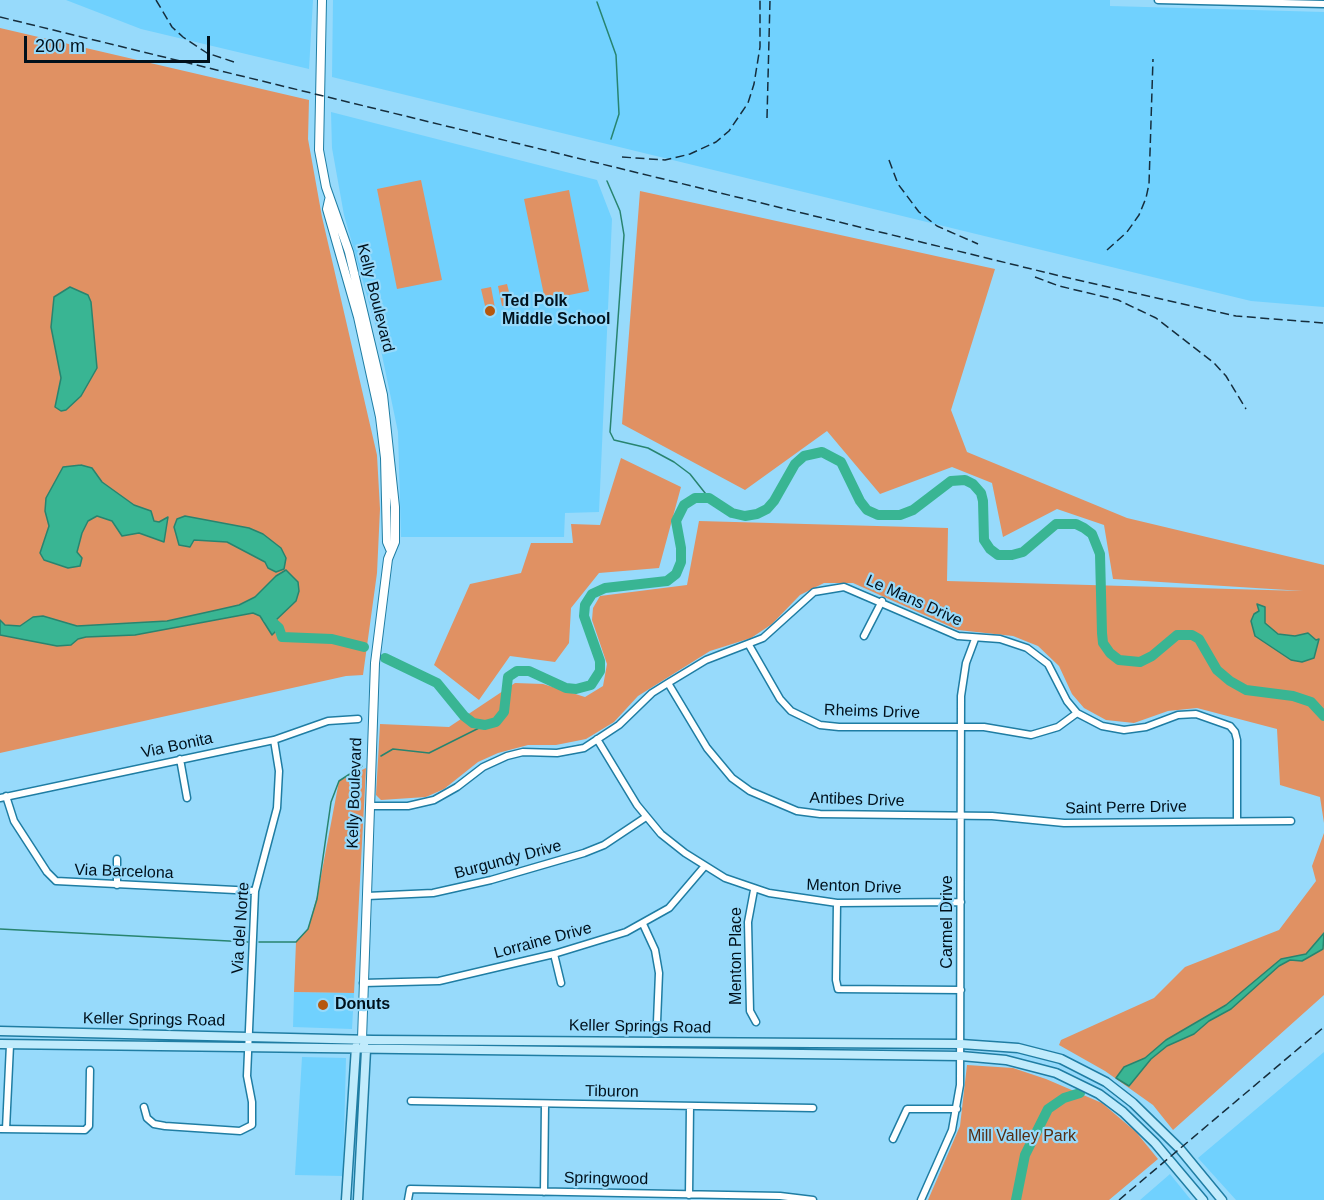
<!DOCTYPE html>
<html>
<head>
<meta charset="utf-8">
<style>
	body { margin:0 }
	#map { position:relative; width:1324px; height:1200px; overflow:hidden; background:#97dafb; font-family:Arial,sans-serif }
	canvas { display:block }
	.scale { position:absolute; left:24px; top:36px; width:186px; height:27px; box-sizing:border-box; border:3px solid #00111c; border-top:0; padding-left:8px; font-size:18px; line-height:21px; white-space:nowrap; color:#00111c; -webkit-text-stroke:4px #97dafb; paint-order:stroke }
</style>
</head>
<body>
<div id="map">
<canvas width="1324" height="1200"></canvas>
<div class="scale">200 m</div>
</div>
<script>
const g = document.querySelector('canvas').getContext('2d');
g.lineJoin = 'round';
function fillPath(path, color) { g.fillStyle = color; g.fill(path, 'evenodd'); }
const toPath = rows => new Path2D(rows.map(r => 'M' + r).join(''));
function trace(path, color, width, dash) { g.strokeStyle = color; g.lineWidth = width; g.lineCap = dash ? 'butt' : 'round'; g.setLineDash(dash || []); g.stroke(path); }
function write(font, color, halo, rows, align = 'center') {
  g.font = font + ' Arial,sans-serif'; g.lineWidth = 4.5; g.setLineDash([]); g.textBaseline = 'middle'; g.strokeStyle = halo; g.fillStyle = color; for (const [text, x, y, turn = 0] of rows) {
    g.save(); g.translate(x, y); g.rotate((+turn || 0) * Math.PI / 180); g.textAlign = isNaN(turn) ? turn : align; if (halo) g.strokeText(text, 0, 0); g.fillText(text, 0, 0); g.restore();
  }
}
fillPath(toPath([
	[66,0,313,0,309,69,141,29],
	[333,0,1110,0,1110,6,1324,12,1324,307,1251,301,332,77],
	[331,112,597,180,612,219,599,512,565,513,564,537,401,537,398,432,377,331,344,215,332,148],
	[294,992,354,993,352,1029,293,1027],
	[1324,1052,1324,1200,1236,1200,1198,1158],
	[302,1057,346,1058,343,1176,295,1175],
	[1170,1174,1191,1200,1140,1200]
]), '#70d1fe');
fillPath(toPath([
	[0,28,309,100,308,139,322,217,377,455,380,509,377,573,363,675,346,676,0,753],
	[421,180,442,280,397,289,377,189],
	[569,190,589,291,545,300,524,199],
	[640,191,995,269,951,410,967,452,1127,518,1324,565,1324,823,1320,797,1280,785,1277,729,1197,708,1168,711,1134,723,1106,720,1084,708,1072,694,1059,666,1038,646,1013,636,958,630,853,583,824,583,800,595,772,624,751,638,710,651,638,696,614,722,586,739,556,745,528,745,498,753,478,762,444,789,426,797,381,800,376,795,380,724,449,727,515,683,543,684,585,697,603,686,607,664,592,620,593,608,600,596,687,585,699,521,948,528,947,581,1303,591,1113,579,1104,525,1057,509,1003,537,992,483,952,467,880,494,827,431,745,490,622,424],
	[507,284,512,304,502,306,498,286],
	[491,287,495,308,486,310,481,289],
	[621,458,681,487,659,568,599,573,571,608,569,643,555,662,510,656,479,700,434,665,470,584,521,573,531,543,573,543,571,524,600,525],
	[366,768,354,993,294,992,296,942,308,929,318,892,339,781],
	[1324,833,1324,995,1173,1130,1153,1105,1105,1071,1059,1045,1061,1040,1154,998,1185,967,1279,930,1316,881,1312,866],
	[967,1065,1013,1068,1046,1079,1102,1103,1136,1132,1158,1159,1109,1200,928,1200,960,1126]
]), '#e09163');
const water = toPath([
	[70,287,88,295,91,302,97,368,81,396,66,410,61,411,55,407,61,378,51,327,54,297,70,287],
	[81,465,92,468,102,482,134,505,151,511,154,521,159,522,168,517,164,542,139,533,122,536,112,521,97,516,88,521,82,533,77,552,82,558,80,566,68,568,44,560,40,553,49,526,45,511,46,498,63,467,81,465],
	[185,516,249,528,263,534,281,548,286,558,284,569,276,572,268,568,265,562,227,542,194,540,190,547,179,545,174,527,177,519,185,516],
	[286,570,298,582,299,591,296,601,275,621,279,628,272,635,260,616,253,613,135,635,86,637,78,639,71,645,57,646,0,635,0,620,5,625,20,626,33,617,43,616,77,626,167,621,217,610,239,605,255,597,276,576,286,570],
	[1257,604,1265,607,1265,623,1278,634,1295,636,1308,633,1316,640,1319,639,1314,658,1302,662,1291,660,1255,636,1251,621,1254,614,1259,611,1257,604],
	[1324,933,1323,949,1302,961,1290,960,1279,966,1231,1009,1209,1021,1194,1034,1167,1046,1151,1059,1129,1086,1116,1078,1124,1067,1145,1058,1166,1040,1226,1005,1281,959,1306,954,1324,933]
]);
fillPath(water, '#39b593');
trace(water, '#28846f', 1.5);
trace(toPath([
	[597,2,616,55,619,114,611,139],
	[607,181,620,211,624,235,610,432,614,440,648,448,674,462,690,474,709,498],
	[381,756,393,749,429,753,485,725],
	[0,929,248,942],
	[259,942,296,942,308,929,317,899,331,802,339,781,362,766]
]), '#28846f', 1.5);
trace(toPath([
	[268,618,279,628,282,637,332,639,364,647],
	[385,658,437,683,464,716,473,723,485,725,496,722,504,712,508,677,517,671,529,671,566,688,576,689,591,685,600,671,600,661,584,616,585,605,592,594,605,588,667,581,676,574,681,562,681,548,676,521,684,505,695,498,709,498,732,513,745,516,757,514,767,509,774,501,795,464,804,456,822,452,841,462,860,501,867,510,878,515,900,515,913,510,951,481,965,480,973,484,981,493,983,501,984,540,990,549,998,555,1012,555,1023,552,1056,524,1076,524,1084,528,1092,534,1100,554,1102,633,1103,643,1110,653,1119,660,1140,662,1152,656,1177,635,1192,635,1199,639,1217,670,1230,681,1246,690,1293,696,1311,702,1324,716],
	[1016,1200,1025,1155,1048,1109,1064,1098,1080,1093]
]), '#39b593', 10);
const minor = toPath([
	[1158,0,1324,4],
	[864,636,882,601],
	[749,645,780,699,791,711,820,725,839,727,984,727,1031,735,1058,727,1077,713],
	[668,683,707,748,732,778,750,791,797,811,820,814,992,816,1064,823,1291,821],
	[597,739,637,805,661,834,685,853,725,878,769,893,837,903,961,902],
	[180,759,187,798],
	[6,796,14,821,47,872,56,881,255,891],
	[0,798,274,740,328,721,358,719],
	[370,806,408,806,434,800,457,787,483,767,507,756,523,752,557,753,584,748,619,725,652,693,668,683,706,660,763,638,814,592,844,587,958,636,1000,639,1027,648,1048,664,1067,701,1077,713,1102,726,1124,730,1146,727,1178,715,1196,714,1230,726,1235,732,1237,740,1237,820],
	[117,885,117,859],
	[754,890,748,922,750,1011,756,1022],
	[367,896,433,893,491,880,584,853,604,845,646,817],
	[837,903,836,980,838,989,961,990],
	[643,924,655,950,659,973,657,1022],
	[554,954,561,983],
	[363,983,439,981,554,954,626,932,669,908,704,867],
	[411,1101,813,1108],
	[144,1107,147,1118,154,1124,165,1126,240,1131,252,1125,252,1102,247,1076,255,891,277,808,279,771,274,740],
	[0,1129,85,1130,89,1126,90,1070],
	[6,1129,10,1045],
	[893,1139,907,1109,957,1109],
	[544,1192,545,1105],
	[689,1195,690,1106],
	[408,1200,410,1189,780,1196,813,1200],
	[921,1200,952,1130,960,1085,961,696,966,663,975,639]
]);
const tertiary = toPath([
	[322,0,319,150,326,187,349,252,383,395,395,507,395,542,388,559,375,663,362,1039],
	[329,200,327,209,358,317,380,417,385,458,387,542,390,549]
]);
const secondary = toPath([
	[0,1031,373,1040,961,1044,1018,1048,1061,1059,1106,1082,1133,1103,1180,1149,1222,1200],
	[0,1044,961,1056,1006,1060,1056,1073,1099,1094,1123,1112,1155,1143,1203,1200],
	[346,1200,356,1047],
	[358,1200,366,1050,364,1045]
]);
trace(minor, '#1f7da3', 9);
trace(tertiary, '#1f7da3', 10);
trace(secondary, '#1f7da3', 11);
trace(minor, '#fff', 6);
trace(tertiary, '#fff', 8);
trace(secondary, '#c0ebfc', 8);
trace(toPath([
	[156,0,172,27,183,37,207,53,234,62],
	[0,17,1056,275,1236,316,1324,323],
	[767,118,770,0],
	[622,157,665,160,690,154,716,142,729,131,748,103,754,84,760,47,760,0],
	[889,160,898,184,919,212,937,226,978,244],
	[1107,250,1127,232,1139,215,1146,198,1149,184,1153,59],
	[1035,277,1059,286,1118,300,1156,318,1214,363,1226,376,1246,409],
	[1119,1200,1324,1027]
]), '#162e3d', 1.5, [9, 4.5]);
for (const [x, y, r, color] of [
	[490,311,6,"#b6570c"],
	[323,1005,6,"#b6570c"]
]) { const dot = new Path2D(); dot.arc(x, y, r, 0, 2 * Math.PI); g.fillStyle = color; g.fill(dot); trace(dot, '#97dafb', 2); }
write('16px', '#00111c', '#97dafb', [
	["Kelly Boulevard",375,298,76],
	["Le Mans Drive",914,601,24],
	["Rheims Drive",872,712,2],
	["Via Bonita",177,746,-12],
	["Kelly Boulevard",355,793,-88],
	["Antibes Drive",857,800,2],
	["Saint Perre Drive",1126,808,-1],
	["Burgundy Drive",508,860,-15],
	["Via Barcelona",124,872,2],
	["Menton Drive",854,887,2],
	["Carmel Drive",948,922,-90],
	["Via del Norte",241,928,-86],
	["Lorraine Drive",543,941,-15],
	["Menton Place",737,956,-90],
	["Keller Springs Road",154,1020,1],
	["Keller Springs Road",640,1027,1],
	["Tiburon",612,1092,1],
	["Springwood",606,1179,1]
]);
write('bold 16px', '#00111c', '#97dafb', [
	["Ted Polk",502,302],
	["Middle School",502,320],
	["Donuts",335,1005]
], 'left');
write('16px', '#562d12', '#97dafb', [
	["Mill Valley Park",1022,1137]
]);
</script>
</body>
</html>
